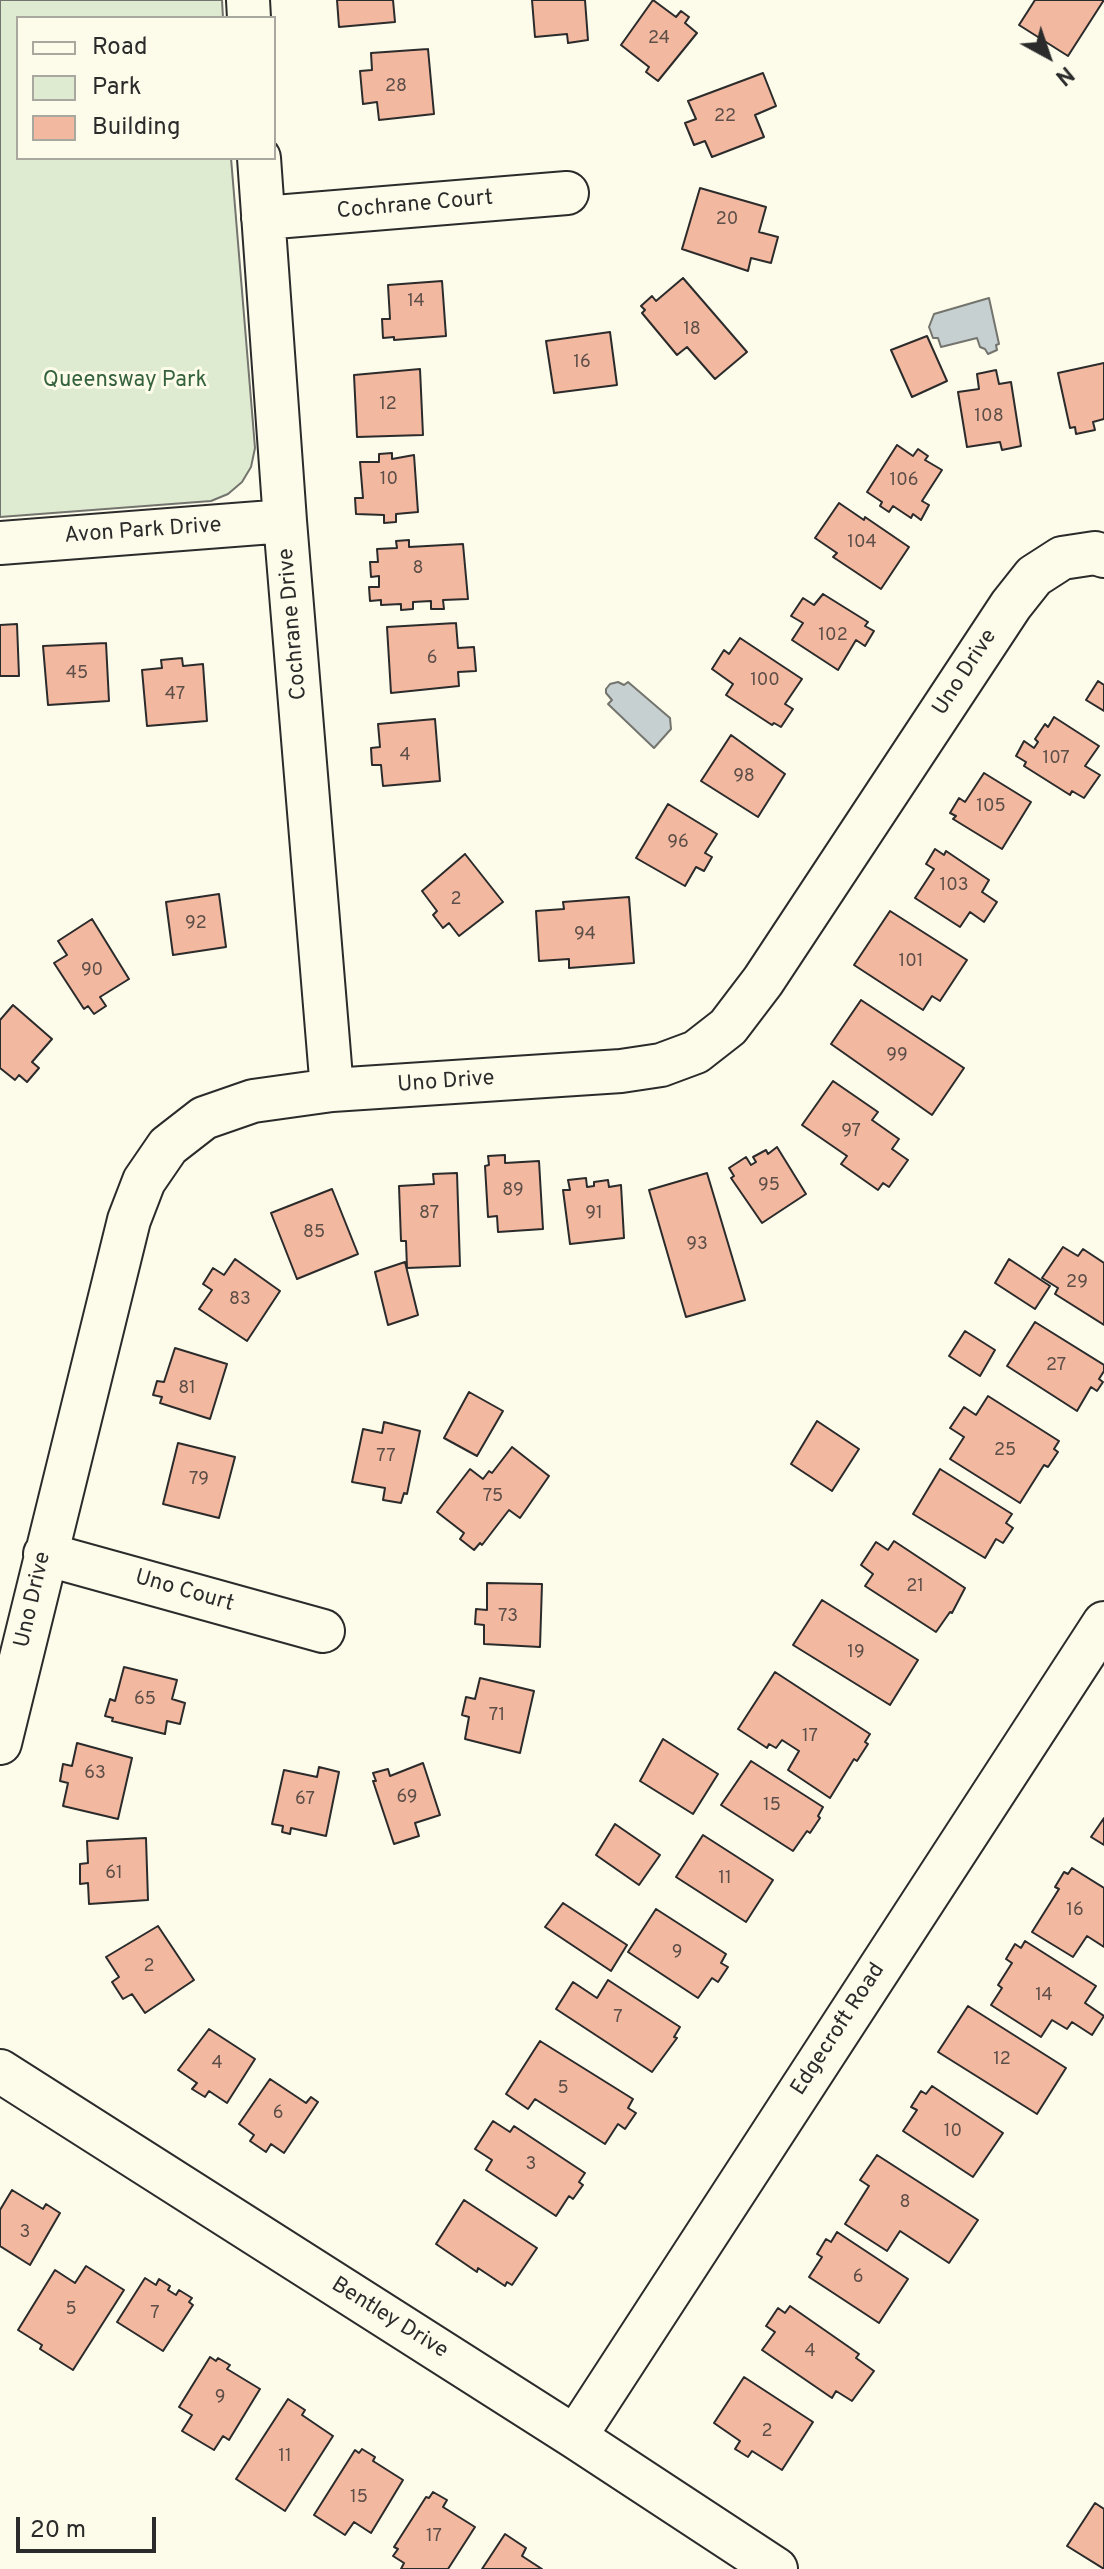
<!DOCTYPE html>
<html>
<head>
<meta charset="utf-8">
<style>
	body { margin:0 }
	#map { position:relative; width:1104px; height:2569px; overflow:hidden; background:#fdfbea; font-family:Overpass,sans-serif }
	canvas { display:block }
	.legend { position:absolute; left:16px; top:16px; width:260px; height:144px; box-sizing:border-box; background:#fdfbea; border:2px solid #a9a89e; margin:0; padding:10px 14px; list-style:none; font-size:24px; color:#2b2b2b }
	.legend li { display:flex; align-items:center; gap:16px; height:40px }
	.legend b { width:40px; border:2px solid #a9a89e }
	.north { position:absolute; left:1008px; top:16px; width:80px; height:80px; -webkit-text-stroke:6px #fdfbea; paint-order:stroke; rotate:140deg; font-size:22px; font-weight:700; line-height:32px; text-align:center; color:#2b2b2b }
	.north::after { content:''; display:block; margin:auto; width:28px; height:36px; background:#2b2b2b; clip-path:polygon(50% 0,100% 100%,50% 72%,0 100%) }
	.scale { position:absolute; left:16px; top:2517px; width:140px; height:36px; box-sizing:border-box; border:4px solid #2b2b2b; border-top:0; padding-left:10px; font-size:24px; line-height:28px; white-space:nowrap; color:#2b2b2b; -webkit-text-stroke:6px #fdfbea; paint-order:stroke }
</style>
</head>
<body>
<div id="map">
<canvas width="1104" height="2569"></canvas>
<ul class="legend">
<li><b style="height:10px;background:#fdfbea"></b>Road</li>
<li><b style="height:22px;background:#deebd1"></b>Park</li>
<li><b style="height:22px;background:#f2b8a0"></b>Building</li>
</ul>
<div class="north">N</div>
<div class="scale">20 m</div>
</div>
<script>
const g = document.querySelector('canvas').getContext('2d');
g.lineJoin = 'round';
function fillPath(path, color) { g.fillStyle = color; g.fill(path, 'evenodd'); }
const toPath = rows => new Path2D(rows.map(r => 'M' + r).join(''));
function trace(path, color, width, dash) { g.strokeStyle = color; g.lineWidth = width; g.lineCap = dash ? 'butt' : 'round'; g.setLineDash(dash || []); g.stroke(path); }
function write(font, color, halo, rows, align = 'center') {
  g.font = font + ' Overpass,sans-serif'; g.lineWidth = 6; g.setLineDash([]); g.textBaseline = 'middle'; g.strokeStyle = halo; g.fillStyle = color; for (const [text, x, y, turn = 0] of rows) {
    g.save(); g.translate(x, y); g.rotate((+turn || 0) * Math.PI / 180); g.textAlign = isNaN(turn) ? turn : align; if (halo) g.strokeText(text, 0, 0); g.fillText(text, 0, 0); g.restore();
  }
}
const green = toPath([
	[0,0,222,0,223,18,18,18,18,158,231,158,255,448,251,467,242,482,228,494,211,501,0,517,0,0]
]);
fillPath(green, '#deebd1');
trace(green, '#74746e', 2);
const water = toPath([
	[989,298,999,344,996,345,997,350,988,354,985,349,980,347,977,338,941,347,938,338,933,338,929,327,934,314,989,298],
	[618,682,624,685,628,682,670,718,671,729,654,748,608,704,612,700,606,693,606,689,610,684,618,682]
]);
fillPath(water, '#c7d0d0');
trace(water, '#74746e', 2);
const building = toPath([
	[337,0,393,0,395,22,339,27,337,0],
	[532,0,585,0,588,40,568,43,567,34,535,37,532,0],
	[653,0,676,17,681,11,689,17,685,23,697,33,658,81,646,72,649,67,621,45,653,0],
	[1035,0,1104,0,1068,56,1019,25,1035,0],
	[428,49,434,114,379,120,377,102,363,104,360,71,372,70,371,53,428,49],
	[763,73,776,106,755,115,764,137,712,157,705,141,694,145,685,123,696,119,688,101,763,73],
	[700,188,766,207,759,232,778,237,771,263,751,258,748,271,682,249,700,188],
	[683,278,747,352,715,379,687,347,677,355,642,313,645,310,641,306,652,296,656,301,683,278],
	[442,281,446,336,394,340,394,337,383,338,382,319,390,319,388,285,442,281],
	[610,332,617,385,554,393,546,341,610,332],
	[927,336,947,381,912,397,891,350,927,336],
	[1104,363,1104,419,1093,422,1095,430,1076,434,1075,427,1070,428,1058,373,1104,363],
	[420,369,423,435,357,437,354,375,420,369],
	[996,370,999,384,1011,382,1021,446,1002,450,1000,442,967,447,958,392,979,389,977,374,996,370],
	[897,445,913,456,918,449,928,456,925,460,942,470,922,501,929,505,921,520,913,514,911,518,893,506,889,512,880,506,882,502,867,492,897,445],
	[392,453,392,459,414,455,418,512,396,514,396,522,384,523,384,515,356,514,355,498,363,498,360,462,379,462,379,454,392,453],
	[839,503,864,520,865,517,909,547,881,589,833,557,837,553,815,538,839,503],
	[409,540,409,547,463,544,468,599,443,600,444,609,431,609,431,601,413,602,413,609,401,610,401,604,381,605,381,600,370,601,369,587,379,587,379,576,371,577,370,562,378,562,377,549,397,548,396,541,409,540],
	[823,594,868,622,865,626,874,631,865,646,856,640,838,670,792,640,803,623,791,616,803,598,814,605,823,594],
	[456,623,458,648,474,647,476,671,458,672,459,686,391,693,387,627,456,623],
	[17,624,19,676,0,676,0,625,17,624],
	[740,638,802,679,785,704,793,709,781,727,774,723,772,725,726,695,733,684,712,669,724,650,729,654,740,638],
	[106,643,109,701,48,705,43,646,106,643],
	[182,658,183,666,203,664,207,721,147,726,142,670,162,668,161,660,182,658],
	[1098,681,1104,685,1104,711,1086,700,1098,681],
	[1054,717,1099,746,1085,766,1100,775,1084,798,1072,791,1070,795,1024,766,1026,762,1016,756,1024,741,1034,748,1038,742,1035,739,1045,724,1048,727,1054,717],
	[435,719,440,781,383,786,381,765,372,765,371,748,380,747,378,724,435,719],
	[731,735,785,774,758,817,701,781,731,735],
	[984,773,1031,802,1002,849,953,819,956,816,950,813,959,798,965,802,984,773],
	[668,804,717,834,705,853,712,857,704,871,696,867,685,886,636,858,668,804],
	[935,849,944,855,946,851,989,880,982,892,997,902,984,922,970,912,960,927,915,898,934,869,926,864,935,849],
	[465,854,503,902,459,936,449,923,443,928,433,915,437,911,422,891,465,854],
	[219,894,226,947,173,955,166,902,219,894],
	[629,897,634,963,569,968,569,959,539,961,536,911,564,909,563,902,629,897],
	[890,911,967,960,940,1001,932,996,923,1010,854,965,890,911],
	[92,919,129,979,100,997,106,1006,94,1014,88,1006,84,1009,54,963,67,955,58,941,92,919],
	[861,1000,964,1068,932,1115,831,1044,861,1000],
	[13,1005,52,1039,32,1062,39,1068,27,1082,19,1075,15,1080,0,1068,0,1020,13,1005],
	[833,1081,878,1112,872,1120,899,1139,892,1149,908,1160,889,1187,883,1183,878,1190,841,1164,847,1156,802,1125,833,1081],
	[777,1147,806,1194,762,1223,731,1178,734,1176,729,1168,746,1157,751,1165,756,1162,753,1157,766,1150,768,1154,777,1147],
	[505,1155,505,1163,539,1161,543,1229,498,1232,497,1216,488,1217,485,1166,489,1165,488,1156,505,1155],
	[457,1173,460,1266,407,1268,406,1241,401,1241,399,1186,434,1184,433,1174,457,1173],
	[707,1173,745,1300,686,1317,649,1190,707,1173],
	[586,1178,587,1187,594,1186,594,1182,608,1180,609,1187,621,1185,624,1238,570,1244,563,1190,570,1190,568,1180,586,1178],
	[332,1189,358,1254,297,1279,271,1213,332,1189],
	[1063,1247,1078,1256,1083,1249,1104,1263,1104,1325,1055,1294,1058,1288,1042,1278,1063,1247],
	[235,1259,280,1291,247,1341,199,1309,212,1290,203,1284,213,1268,224,1275,235,1259],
	[1009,1259,1050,1286,1035,1309,995,1283,1009,1259],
	[405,1262,418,1315,388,1325,375,1272,405,1262],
	[1035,1322,1104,1365,1104,1371,1099,1379,1103,1382,1097,1391,1091,1387,1077,1411,1007,1366,1035,1322],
	[965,1331,995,1350,980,1376,949,1356,965,1331],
	[175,1348,227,1364,210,1419,160,1403,162,1397,153,1395,157,1381,164,1382,175,1348],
	[469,1392,503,1411,477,1456,444,1438,469,1392],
	[988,1396,1059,1441,1054,1449,1058,1452,1048,1467,1044,1465,1020,1503,950,1459,964,1437,950,1428,964,1407,976,1415,988,1396],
	[817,1421,859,1449,832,1491,791,1464,817,1421],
	[384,1422,420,1431,407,1494,404,1493,401,1503,383,1500,385,1488,352,1482,363,1429,382,1433,384,1422],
	[178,1443,235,1457,219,1518,163,1504,178,1443],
	[512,1447,549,1476,520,1518,509,1510,482,1545,480,1543,474,1550,460,1539,464,1533,437,1512,470,1469,483,1479,489,1471,492,1473,512,1447],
	[940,1469,1012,1514,1006,1523,1013,1528,1003,1543,996,1539,985,1558,913,1514,940,1469],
	[894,1541,965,1588,952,1613,950,1612,936,1632,865,1586,873,1574,861,1565,876,1542,888,1550,894,1541],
	[487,1583,542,1584,540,1647,484,1644,484,1625,475,1624,476,1609,487,1610,487,1583],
	[822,1600,918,1660,890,1705,793,1645,822,1600],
	[124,1667,177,1680,172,1699,185,1703,180,1724,167,1721,165,1734,112,1721,113,1718,105,1716,110,1699,115,1701,124,1667],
	[775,1672,870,1734,865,1742,868,1744,857,1761,854,1759,830,1798,788,1770,799,1751,782,1740,776,1748,769,1744,767,1748,738,1729,775,1672],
	[480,1678,534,1691,520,1753,465,1739,469,1717,462,1715,466,1697,475,1699,480,1678],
	[663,1739,718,1774,693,1814,640,1781,663,1739],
	[77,1743,132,1758,118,1819,63,1806,68,1783,60,1781,63,1764,72,1766,77,1743],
	[751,1761,823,1807,818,1816,820,1818,810,1833,807,1831,793,1851,721,1805,751,1761],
	[423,1763,440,1815,415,1823,419,1836,394,1844,373,1781,376,1781,373,1773,388,1769,390,1776,423,1763],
	[319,1767,339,1772,326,1836,291,1828,290,1834,282,1832,283,1826,272,1824,284,1770,317,1777,319,1767],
	[1104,1818,1104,1845,1091,1837,1104,1818],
	[615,1824,660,1855,639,1885,596,1855,615,1824],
	[703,1835,773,1880,746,1922,676,1877,703,1835],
	[146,1838,148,1900,89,1904,88,1883,80,1884,80,1864,88,1863,87,1841,146,1838],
	[1072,1868,1104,1888,1104,1947,1087,1936,1073,1957,1032,1932,1059,1889,1055,1887,1064,1872,1068,1874,1072,1868],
	[563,1903,627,1945,611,1971,545,1927,563,1903],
	[656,1909,726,1954,721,1963,728,1967,718,1982,712,1978,698,1998,628,1952,656,1909],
	[158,1926,194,1980,145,2013,132,1994,123,1999,112,1982,119,1977,106,1957,158,1926],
	[1025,1941,1096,1986,1085,2003,1104,2016,1092,2035,1072,2022,1067,2029,1052,2020,1041,2037,991,2005,1002,1988,998,1985,1012,1963,1006,1959,1015,1944,1021,1948,1025,1941],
	[608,1980,680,2027,674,2037,677,2038,652,2072,556,2009,573,1982,597,1998,608,1980],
	[968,2006,1066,2068,1037,2114,938,2052,968,2006],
	[209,2029,255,2059,227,2103,209,2091,205,2097,192,2089,197,2083,178,2070,209,2029],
	[540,2041,633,2099,628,2108,636,2113,625,2129,618,2124,605,2144,535,2099,528,2109,506,2094,540,2041],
	[270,2079,306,2103,311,2097,318,2102,284,2153,271,2144,266,2152,250,2141,254,2135,239,2124,270,2079],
	[932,2086,1003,2133,973,2177,903,2131,917,2110,911,2107,921,2091,926,2094,932,2086],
	[493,2121,510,2132,514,2126,585,2173,579,2182,583,2185,573,2199,569,2196,556,2216,486,2170,492,2160,475,2149,493,2121],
	[877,2155,978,2220,949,2263,900,2231,887,2251,845,2224,869,2186,860,2180,877,2155],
	[12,2190,43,2209,46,2204,60,2213,30,2265,0,2246,0,2210,12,2190],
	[464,2200,537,2248,512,2285,507,2282,505,2286,478,2268,477,2272,436,2244,464,2200],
	[837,2232,908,2279,879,2323,809,2277,822,2257,817,2254,826,2239,831,2242,837,2232],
	[86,2266,124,2290,73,2370,40,2349,42,2345,18,2330,55,2270,75,2283,86,2266],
	[145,2278,156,2285,159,2279,170,2286,168,2290,176,2295,179,2290,192,2298,189,2302,193,2305,163,2351,117,2322,145,2278],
	[790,2306,859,2354,856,2358,874,2371,852,2401,836,2391,832,2398,762,2350,775,2332,766,2326,778,2308,785,2313,790,2306],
	[210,2357,216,2361,218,2358,230,2365,227,2369,260,2389,229,2440,223,2436,214,2450,182,2431,192,2415,179,2407,210,2357],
	[744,2377,813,2422,782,2470,752,2451,748,2457,735,2449,740,2441,714,2423,744,2377],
	[288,2399,305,2410,302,2415,333,2436,285,2511,236,2479,288,2399],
	[362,2449,375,2457,373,2461,403,2480,371,2533,354,2522,345,2535,314,2515,355,2450,359,2453,362,2449],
	[433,2492,447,2500,443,2507,475,2527,448,2569,401,2569,404,2563,393,2556,398,2549,394,2547,426,2497,429,2498,433,2492],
	[1095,2503,1104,2509,1104,2569,1067,2546,1095,2503],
	[505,2534,526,2548,522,2556,542,2569,482,2569,505,2534]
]);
fillPath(building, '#f2b8a0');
trace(building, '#2b2b2b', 2);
const street = toPath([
	[248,0,249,18],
	[259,158,285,521,332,1090],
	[263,218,567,193],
	[0,543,285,521],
	[45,1554,323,1631],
	[0,1743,129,1220,144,1181,168,1146,204,1118,253,1101,332,1090,621,1071,661,1065,696,1052,728,1027,763,981,1011,605,1034,576,1062,558,1095,553,1104,556],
	[0,2071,575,2437,776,2569],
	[575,2437,1104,1623]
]);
trace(street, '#2b2b2b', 46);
trace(street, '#fdfbea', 42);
write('18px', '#5d4e48', null, [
	["24",659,39],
	["28",396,87],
	["22",725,117],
	["20",727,220],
	["14",416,302],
	["18",692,330],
	["16",582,363],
	["12",388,405],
	["108",989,417],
	["10",389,480],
	["106",904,481],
	["104",862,543],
	["8",418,569],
	["102",833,636],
	["6",432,659],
	["45",77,674],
	["100",765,681],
	["47",175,695],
	["4",405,756],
	["107",1056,759],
	["98",744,777],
	["105",991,807],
	["96",678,843],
	["103",954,886],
	["2",456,900],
	["92",196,924],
	["94",585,935],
	["101",911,962],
	["90",92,971],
	["99",897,1056],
	["97",851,1132],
	["95",769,1186],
	["89",513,1191],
	["87",429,1214],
	["91",594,1214],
	["85",314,1233],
	["93",697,1245],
	["29",1077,1283],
	["83",240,1300],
	["27",1056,1366],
	["81",187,1389],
	["25",1005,1451],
	["77",386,1457],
	["79",199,1480],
	["75",493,1497],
	["21",915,1587],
	["73",508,1617],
	["19",856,1653],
	["65",145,1700],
	["71",497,1716],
	["17",810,1737],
	["63",95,1774],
	["69",407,1798],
	["67",305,1800],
	["15",772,1806],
	["61",114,1874],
	["11",725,1879],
	["16",1075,1911],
	["9",677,1953],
	["2",149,1967],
	["14",1044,1996],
	["7",618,2018],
	["12",1002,2060],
	["4",217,2064],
	["5",563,2089],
	["6",278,2114],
	["10",953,2132],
	["3",531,2165],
	["8",905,2203],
	["3",25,2233],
	["6",858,2278],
	["5",71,2310],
	["7",155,2314],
	["4",810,2352],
	["9",220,2398],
	["2",767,2432],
	["11",285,2457],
	["15",359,2498],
	["17",434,2537]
]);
write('22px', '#2b2b2b', '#fdfbea', [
	["Cochrane Court",415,206,-5],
	["Avon Park Drive",143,532,-4],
	["Cochrane Drive",294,624,-95],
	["Uno Drive",966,673,-57],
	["Uno Drive",446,1083,-4],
	["Uno Court",184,1592,16],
	["Uno Drive",34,1600,-77],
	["Edgecroft Road",839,2030,-57],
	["Bentley Drive",389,2319,32]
]);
write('22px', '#34623c', '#fdfbea', [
	["Queensway Park",125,382]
]);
</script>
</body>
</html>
